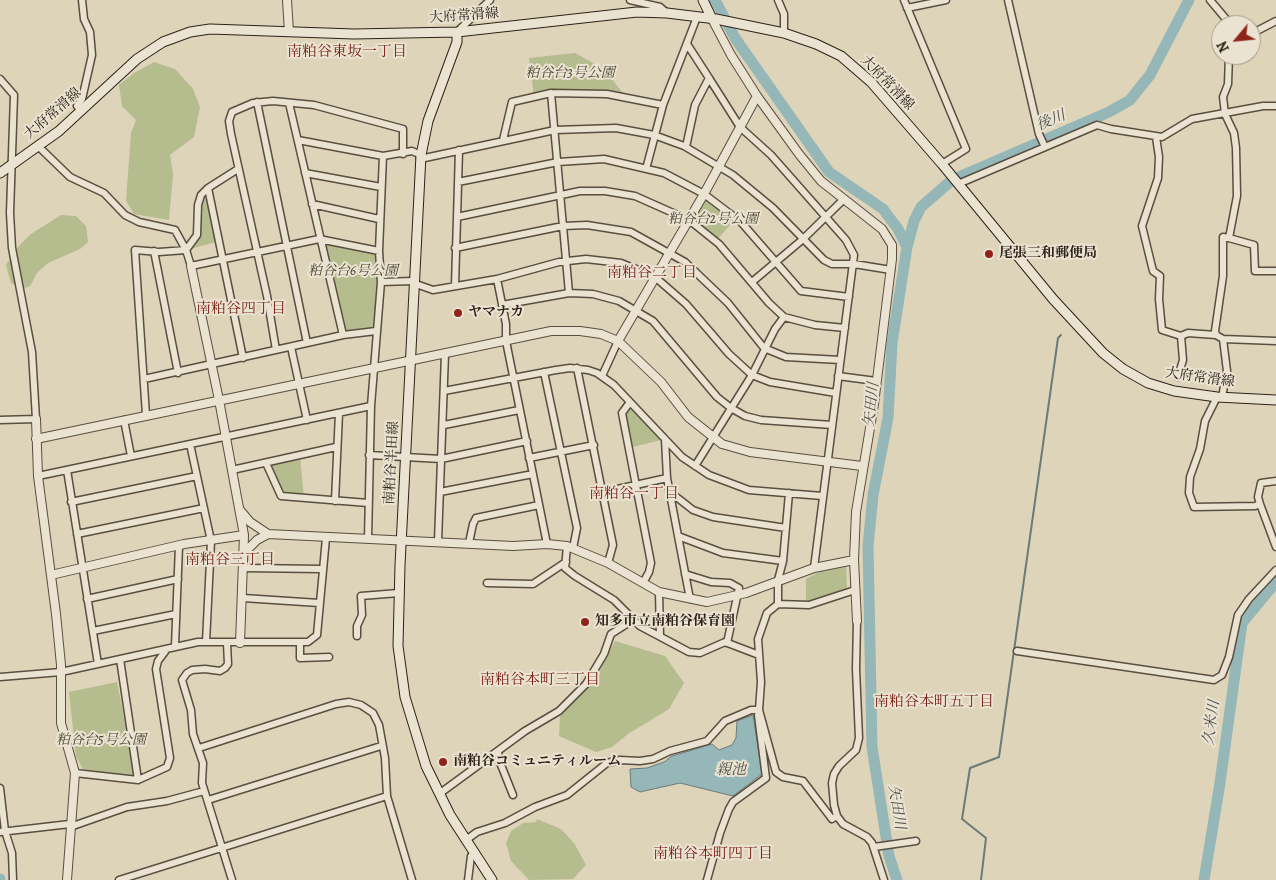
<!DOCTYPE html>
<html>
<head>
<meta charset="utf-8">
<style>
	body { margin:0 }
	#map { position:relative; width:1276px; height:880px; overflow:hidden; background:#ded4ba; font-family:Alegreya,serif }
	canvas { display:block }
	.north { position:absolute; left:1211px; top:15px; width:50px; height:50px; box-sizing:border-box; background:#eae3d2; border:1px solid #9e9588; border-radius:50%; rotate:242deg; font-size:14px; font-weight:700; line-height:20px; text-align:center; color:#2d2118 }
	.north::after { content:''; display:block; margin:auto; width:18px; height:22px; background:#8f2418; clip-path:polygon(50% 0,100% 100%,50% 72%,0 100%) }
</style>
</head>
<body>
<div id="map">
<canvas width="1276" height="880"></canvas>
<div class="north">N</div>
</div>
<script>
const g = document.querySelector('canvas').getContext('2d');
g.lineJoin = 'round';
function fillPath(path, color) { g.fillStyle = color; g.fill(path, 'evenodd'); }
const toPath = rows => new Path2D(rows.map(r => 'M' + r).join(''));
function trace(path, color, width, dash) { g.strokeStyle = color; g.lineWidth = width; g.lineCap = dash ? 'butt' : 'round'; g.setLineDash(dash || []); g.stroke(path); }
function write(font, color, halo, rows, align = 'center') {
  g.font = font + ' Alegreya,"Noto Serif JP",serif'; g.lineWidth = 4; g.setLineDash([]); g.textBaseline = 'middle'; g.strokeStyle = halo; g.fillStyle = color; for (const [text, x, y, turn = 0] of rows) {
    g.save(); g.translate(x, y); g.rotate((+turn || 0) * Math.PI / 180); g.textAlign = isNaN(turn) ? turn : align; if (halo) g.strokeText(text, 0, 0); g.fillText(text, 0, 0); g.restore();
  }
}
fillPath(toPath([
	[575,53,604,69,626,97,607,94,534,97,529,58],
	[154,62,175,69,193,89,200,107,194,137,170,155,173,174,169,220,134,214,126,201,131,133,136,120,122,106,119,85,134,73],
	[704,194,736,218,716,241,689,220],
	[206,197,216,242,190,249,194,244,201,206],
	[61,215,76,216,86,226,88,242,80,249,48,263,37,273,30,286,22,289,11,283,6,265,16,249,31,234],
	[319,239,379,251,376,331,343,335],
	[630,402,665,439,629,448,622,413],
	[300,455,304,499,281,496,266,463],
	[846,564,847,589,806,603,806,579,817,573],
	[615,641,665,656,684,683,669,709,628,734,612,747,596,752,559,736,560,717,571,697,596,678],
	[117,682,135,772,133,777,83,769,76,756,69,692],
	[537,819,561,829,574,843,586,865,573,879,529,880,511,861,506,843,511,831,523,823,536,822]
]), '#b5bc8d');
const water = toPath([
	[753,715,762,774,733,796,680,783,640,792,631,787,630,769,647,768,664,762,672,756,712,744,719,750,732,745,736,738,737,721,753,715]
]);
fillPath(water, '#95b7b8');
trace(water, '#6b7b78', 1);
trace(toPath([
	[981,880,986,838,962,819,970,768,999,757,1058,338,1061,335]
]), '#6b7b78', 2);
trace(toPath([
	[715,0,735,38,829,172,883,209,898,229,907,247],
	[0,879,0,880],
	[897,880,889,856,872,747,868,546,873,495,888,418,892,343,907,247,914,221,921,207,952,180,1109,112,1130,100,1150,75,1189,0],
	[1204,880,1220,783,1242,623,1276,582]
]), '#95b7b8', 11);
const minor = toPath([
	[630,0,660,7,667,13],
	[778,0,784,14,784,33],
	[904,0,966,149,942,164],
	[1008,0,1039,134,1045,147],
	[1210,0,1231,25],
	[907,8,946,0],
	[458,31,490,0],
	[1251,34,1276,21],
	[1229,55,1228,84,1223,97,1225,114,1234,133,1236,148,1237,196,1229,238,1223,237,1223,276,1215,331,1216,335,1223,339,1276,341],
	[709,78,740,127,771,155,846,240,854,255,814,568],
	[0,79,14,95,10,213,12,248,32,352,36,419,0,420],
	[551,93,569,293],
	[257,102,307,343],
	[289,103,343,335],
	[81,111,77,106,82,99,92,55,90,32,84,19,82,0],
	[1156,137,1159,157,1158,178,1142,226,1153,271,1160,276,1159,299,1162,330,1181,336,1183,360,1178,377],
	[298,140,383,156],
	[503,140,512,102,551,93,607,94,663,105],
	[39,147,70,177,104,193,125,215,139,222,175,230,186,250,191,266,319,239,379,251],
	[686,147,695,105,709,78,687,44],
	[420,159,555,130,616,128,654,135,684,146,733,175,773,208,824,260,832,264,854,264,891,270],
	[646,169,663,105,697,17],
	[305,173,381,187],
	[458,182,558,162,604,159,664,173,704,194,741,222,801,291,849,297],
	[958,184,1097,125,1111,129,1162,137,1192,119,1263,106,1276,106],
	[208,188,243,358],
	[312,204,379,219],
	[457,217,580,191,605,191,635,196,689,220,719,244,769,303,784,317,815,325,845,328],
	[1229,238,1254,245,1255,271,1276,271],
	[455,248,563,226,587,225,631,232,685,262,728,303,764,348,786,357,840,360],
	[154,251,178,373],
	[497,279,506,324,506,341,547,544],
	[381,282,413,281],
	[752,282,802,240,844,199],
	[413,283,433,290,497,279,559,262,586,259,621,263,655,277,686,304,729,354,752,375,770,382,836,393],
	[455,286,459,150],
	[502,305,569,293,593,294,619,301,653,321,717,397,731,408,745,416,761,420,832,425],
	[1181,336,1188,333,1216,335],
	[291,347,307,420],
	[276,350,267,296,231,134,229,121,232,112,253,103,273,101,314,105,403,129,403,154],
	[577,368,613,545,608,563],
	[544,372,577,528,573,548],
	[602,376,618,341],
	[838,376,876,381],
	[144,379,343,335,376,331],
	[444,391,556,370,570,368,588,370,597,373,614,385,682,457,709,475,749,490,822,496],
	[1217,397,1205,421,1200,449,1190,477,1189,493,1194,507,1255,506,1260,504,1258,497,1261,483,1276,481],
	[1222,397,1227,371,1223,339],
	[630,402,622,413,651,563,649,572,643,583],
	[146,415,135,250,159,252,186,250,197,235,198,205,201,195,208,188,238,169],
	[124,420,131,456],
	[444,425,519,410],
	[665,439,667,478,690,599],
	[190,444,211,541,206,642],
	[369,455,441,459,527,441],
	[529,458,594,445],
	[266,463,281,496,368,503],
	[695,466,752,375,775,329,784,317],
	[67,470,98,664],
	[232,470,336,447],
	[38,476,371,406],
	[440,492,533,474],
	[604,492,667,478],
	[670,492,693,510,713,517,786,528],
	[789,493,783,561,778,580,778,604,767,613,758,639,761,682,759,710,776,772,783,777,803,781,832,819,837,816],
	[335,501,339,413],
	[71,502,197,476],
	[1260,504,1276,547],
	[77,534,204,508],
	[678,536,723,553,783,561],
	[368,539,371,406,381,282,379,251,383,156,412,151,421,155],
	[438,541,445,354],
	[469,543,473,524,476,518,539,505],
	[567,546,565,568,575,576,614,600,640,626,689,652,700,653,725,642,759,655],
	[245,568,322,569],
	[685,574,711,582,730,583,739,588,727,643],
	[487,583,533,584,566,562],
	[659,592,660,636],
	[243,598,319,603],
	[87,599,178,579],
	[778,604,809,605,855,590],
	[857,621,856,669,859,738,856,750,839,766,834,774,832,783,834,805,837,816,843,824,867,837,872,843,884,880],
	[93,631,176,614],
	[357,636,357,626,362,615,361,596,399,593],
	[300,642,300,658,329,657],
	[227,643,228,664,225,668,220,671,205,669,192,670,187,673,182,680,191,710,193,734,203,763,202,783,232,880],
	[175,646,179,546],
	[1017,651,1214,680,1222,675,1229,657,1238,615,1249,599,1276,570],
	[120,659,138,780],
	[0,677,61,672,198,642,308,642,317,635,326,538],
	[199,748,336,704,349,702,361,705,373,713,379,725,385,758,387,796,412,880],
	[498,751,499,760,513,795],
	[75,773,138,780,167,767,170,758,156,669,158,661,167,649],
	[0,788,5,831,12,853,13,880],
	[439,794,525,731,559,711,586,684,604,654,611,634,633,620],
	[208,800,381,746],
	[70,827,127,807,167,801,204,791],
	[0,832,70,824],
	[466,840,477,832,505,823,535,807,567,795,607,763,620,760,640,761,653,759,670,751,707,741,725,721,751,710,759,710],
	[874,847,916,841],
	[119,880,387,796],
	[468,880,471,856,474,853],
	[707,880,720,833,729,809,733,802,766,778,758,715]
]);
const tertiary = toPath([
	[287,0,289,32],
	[712,19,731,55,757,96,799,154,821,181,882,229,892,245,892,259,874,404,856,512,854,560,857,621],
	[191,266,219,400,244,535,240,643],
	[618,341,704,194,757,96],
	[36,419,38,476,56,614,61,665,61,723,75,773,67,880],
	[36,439,551,331,580,331,601,334,618,341,661,382,688,417,722,444,750,452,862,466],
	[240,510,250,522,268,534,513,546,547,544,567,546,608,563,659,592,707,602,746,593,814,568,854,560],
	[245,552,257,540,268,534],
	[51,575,184,544,244,535]
]);
const secondary = toPath([
	[703,0,712,19],
	[457,32,457,42,428,121,421,155,400,565,398,646,405,697,426,766,450,815,492,880],
	[0,173,59,131,137,59,163,42,190,32,210,29,354,34,457,32,637,12,667,13,716,19,784,33,816,44,841,56,871,82,942,164,1053,299,1103,353,1123,369,1148,383,1174,391,1217,397,1276,400]
]);
trace(minor, '#594e40', 9);
trace(tertiary, '#594e40', 10);
trace(secondary, '#2d2118', 11);
trace(minor, '#eae3d2', 6);
trace(tertiary, '#eae3d2', 8);
trace(secondary, '#eae3d2', 9);
for (const [x, y, r, color] of [
	[989,254,5,"#8f2418"],
	[458,313,5,"#8f2418"],
	[585,622,5,"#8f2418"],
	[443,762,5,"#8f2418"]
]) { const dot = new Path2D(); dot.arc(x, y, r, 0, 2 * Math.PI); g.fillStyle = color; g.fill(dot); trace(dot, '#eae3d2', 2); }
write('14px', '#2d2118', '#eae3d2', [
	["大府常滑線",464,16,-4],
	["大府常滑線",887,83,46],
	["大府常滑線",53,114,-41],
	["大府常滑線",1200,378,8],
	["南粕谷半田線",392,463,-87]
]);
write('italic 14px', '#4f4835', '#eae3d2', [
	["粕谷台3号公園",570,74],
	["粕谷台2号公園",713,220],
	["粕谷台6号公園",353,272],
	["粕谷台5号公園",101,741]
]);
write('bold 14px', '#2d2118', '#eae3d2', [
	["尾張三和郵便局",999,254],
	["ヤマナカ",468,313],
	["知多市立南粕谷保育園",595,622],
	["南粕谷コミュニティルーム",453,762]
], 'left');
write('15px', '#7a1f14', '#eae3d2', [
	["南粕谷東坂一丁目",347,52],
	["南粕谷二丁目",652,273],
	["南粕谷四丁目",241,309],
	["南粕谷一丁目",634,494],
	["南粕谷三丁目",230,560],
	["南粕谷本町三丁目",540,680],
	["南粕谷本町五丁目",934,702],
	["南粕谷本町四丁目",713,854]
]);
write('italic 15px', '#4c4e48', '#eae3d2', [
	["後川",1051,121,-23],
	["矢田川",872,405,-84],
	["久米川",1212,723,-82],
	["親池",731,770],
	["矢田川",896,807,81]
]);
</script>
</body>
</html>
